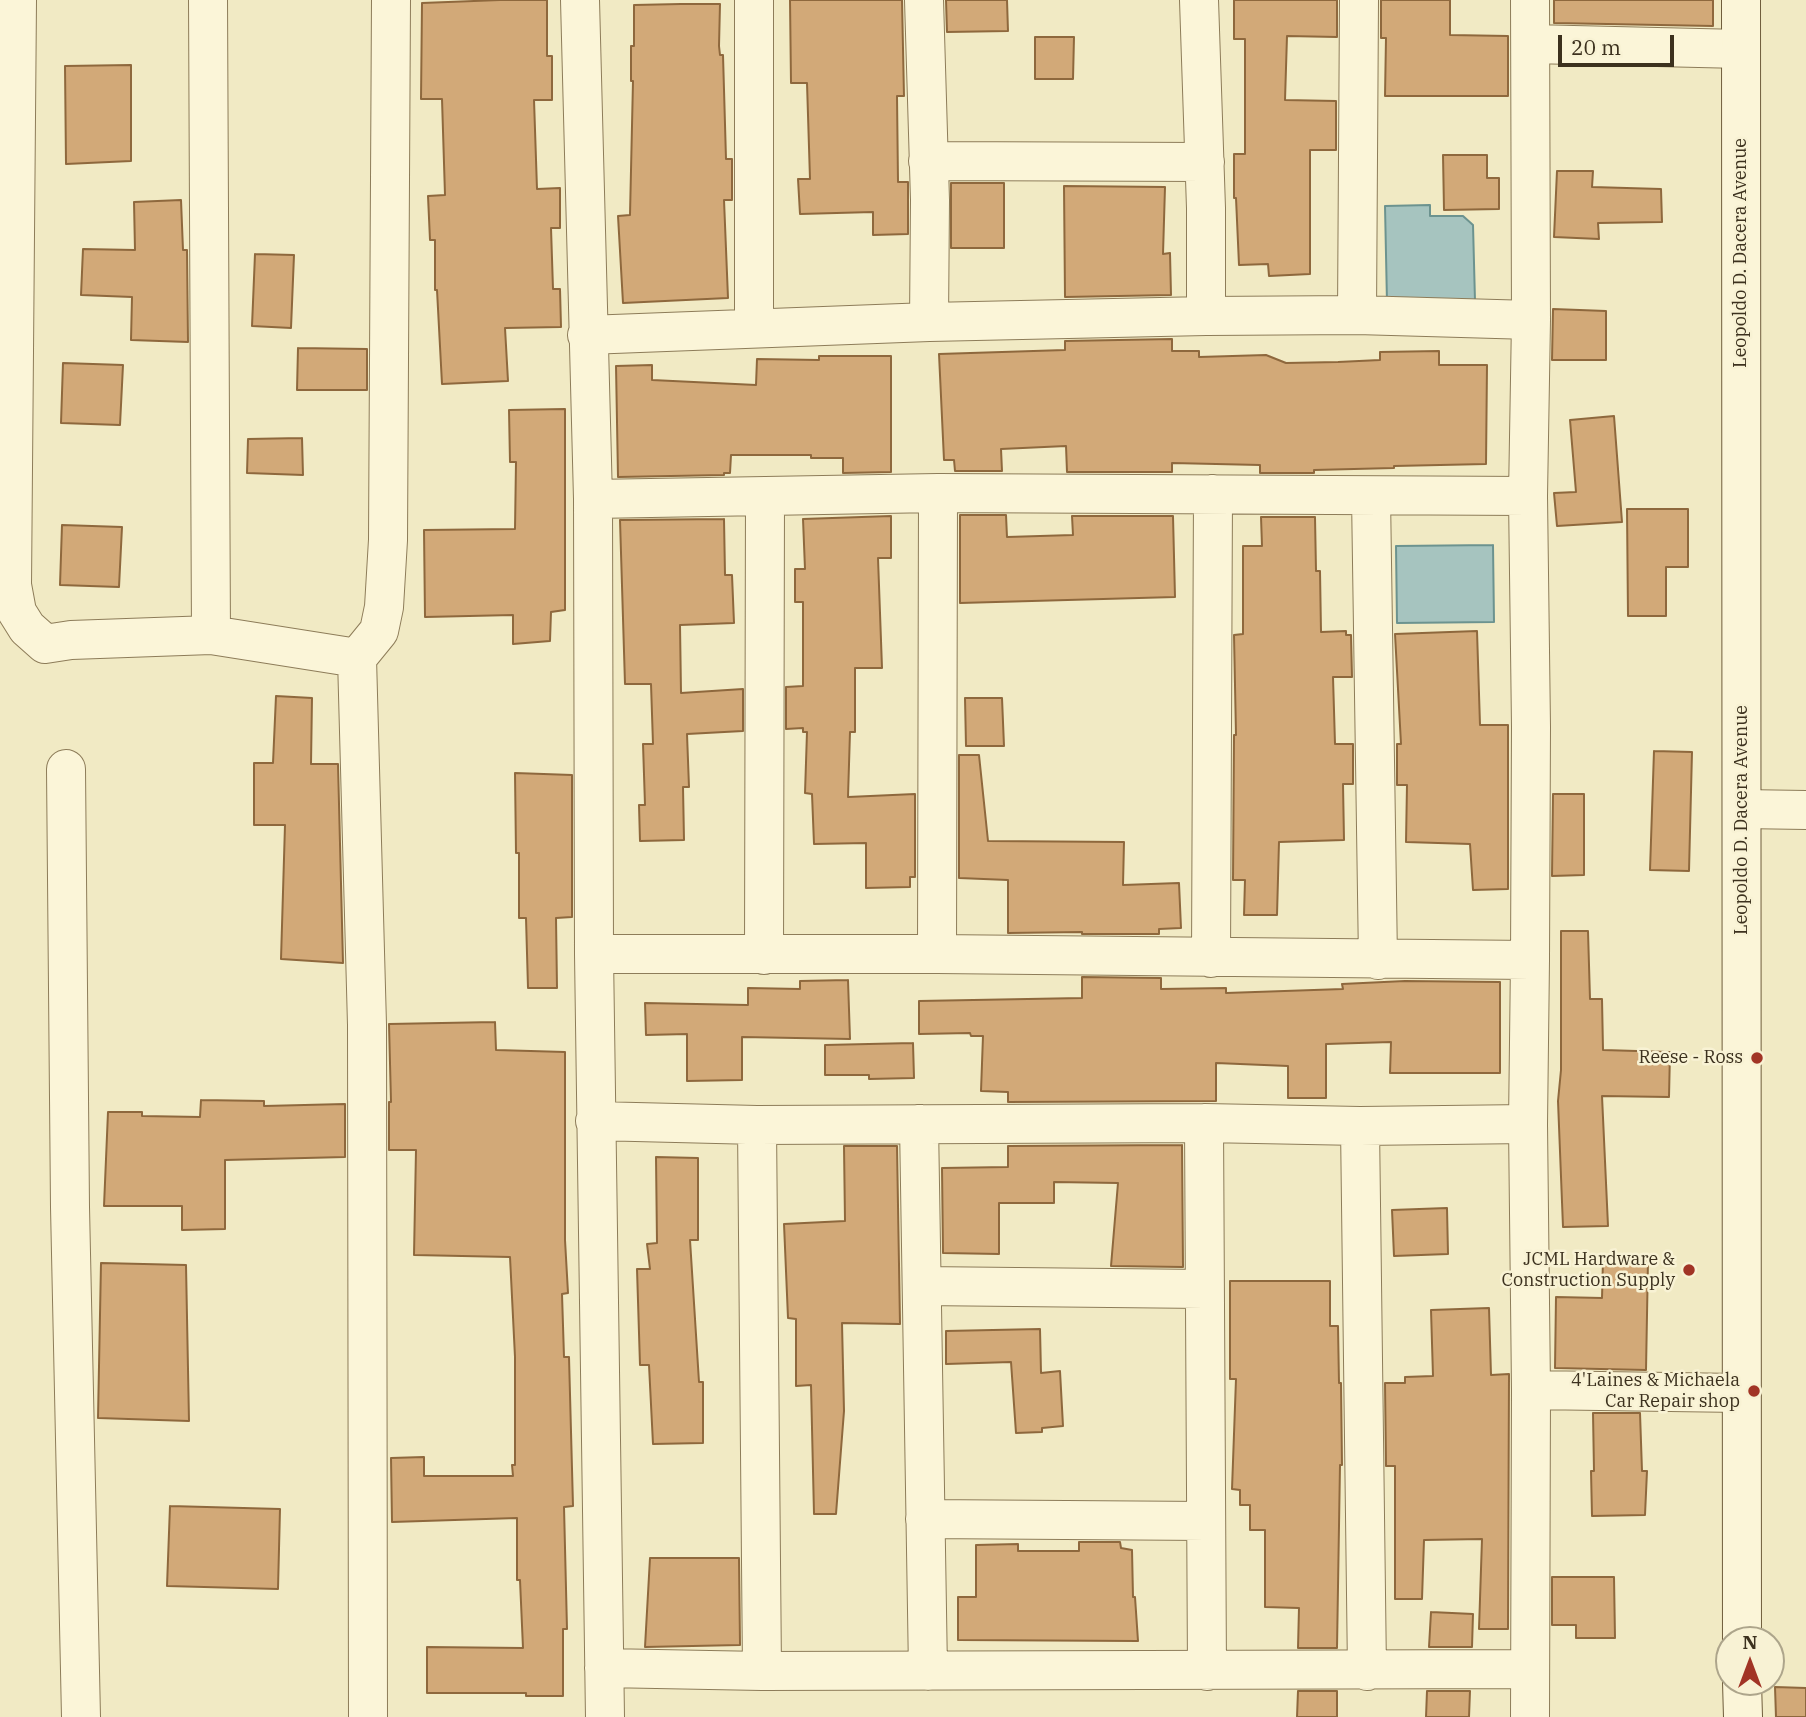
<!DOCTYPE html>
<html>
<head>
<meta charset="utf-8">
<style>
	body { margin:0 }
	#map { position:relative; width:1806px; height:1717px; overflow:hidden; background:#f1eac4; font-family:"IBM Plex Serif",serif }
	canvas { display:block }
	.north { position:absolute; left:1715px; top:1626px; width:70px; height:70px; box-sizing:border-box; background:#f8f2d4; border:2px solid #ada58b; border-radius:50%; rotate:0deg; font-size:19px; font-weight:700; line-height:28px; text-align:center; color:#3c311e }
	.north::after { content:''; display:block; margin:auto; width:24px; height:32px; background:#a13425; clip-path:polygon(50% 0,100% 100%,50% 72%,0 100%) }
	.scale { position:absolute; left:1558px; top:35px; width:116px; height:32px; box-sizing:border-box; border:4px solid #3c311e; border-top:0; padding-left:9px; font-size:21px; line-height:24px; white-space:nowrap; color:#3c311e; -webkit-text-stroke:5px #f8f2d4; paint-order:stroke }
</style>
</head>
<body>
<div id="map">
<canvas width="1806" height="1717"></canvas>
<div class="north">N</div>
<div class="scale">20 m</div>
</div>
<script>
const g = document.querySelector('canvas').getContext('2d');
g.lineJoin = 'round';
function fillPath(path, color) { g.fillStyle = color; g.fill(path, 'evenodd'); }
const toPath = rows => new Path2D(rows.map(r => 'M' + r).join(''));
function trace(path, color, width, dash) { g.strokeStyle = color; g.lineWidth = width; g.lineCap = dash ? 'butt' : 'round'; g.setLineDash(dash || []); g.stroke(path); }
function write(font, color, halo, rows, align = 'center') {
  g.font = font + ' "IBM Plex Serif",serif'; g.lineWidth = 5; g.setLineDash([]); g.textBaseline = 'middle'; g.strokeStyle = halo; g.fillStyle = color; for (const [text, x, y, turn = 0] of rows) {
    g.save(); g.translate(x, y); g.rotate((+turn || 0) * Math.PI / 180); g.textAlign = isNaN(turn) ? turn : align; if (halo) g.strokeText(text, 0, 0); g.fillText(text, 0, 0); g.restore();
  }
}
const water = toPath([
	[1430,205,1430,216,1463,216,1473,225,1475,301,1387,303,1385,206,1430,205],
	[1493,545,1494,622,1397,623,1396,546,1493,545]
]);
fillPath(water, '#a6c4bf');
trace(water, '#6c938f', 2);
const building = toPath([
	[500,0,547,0,547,56,552,56,552,100,534,100,537,189,560,188,560,228,551,228,553,289,560,289,561,327,505,328,508,381,442,384,437,290,435,290,435,240,430,240,428,196,445,195,442,99,421,99,422,3,500,0],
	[790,0,902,0,904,96,897,96,898,182,908,182,908,234,873,235,873,212,800,214,798,179,810,179,807,83,791,83,790,0],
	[946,0,1007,0,1008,31,947,32,946,0],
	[1234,0,1337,0,1337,37,1287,36,1285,100,1336,101,1336,150,1310,150,1310,274,1269,276,1268,264,1239,265,1236,198,1234,198,1234,154,1245,154,1245,39,1234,39,1234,0],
	[1381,0,1450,0,1450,35,1508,36,1508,96,1385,96,1386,38,1381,38,1381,0],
	[1554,0,1713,0,1713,26,1554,23,1554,0],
	[681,4,720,4,719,46,720,55,723,55,726,159,732,159,732,200,724,200,728,298,623,303,618,216,630,215,633,81,631,81,631,46,634,46,634,5,681,4],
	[1035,37,1074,37,1073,79,1035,79,1035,37],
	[131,65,131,161,66,164,65,66,131,65],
	[1443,155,1487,155,1487,178,1499,178,1499,209,1444,210,1443,155],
	[1557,171,1593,171,1592,187,1661,189,1662,222,1598,223,1599,239,1554,237,1557,171],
	[951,183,1004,183,1004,248,951,248,951,183],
	[1064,186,1165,187,1163,254,1170,253,1171,295,1065,297,1064,186],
	[181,200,183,250,187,250,188,342,131,340,132,297,81,295,83,249,135,250,134,202,181,200],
	[255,254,294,255,291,328,252,326,255,254],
	[1553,309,1606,311,1606,360,1552,360,1553,309],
	[1172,339,1172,351,1199,351,1199,357,1266,355,1286,363,1338,362,1380,360,1380,352,1439,351,1439,365,1487,365,1486,464,1394,466,1394,468,1314,470,1314,473,1260,473,1260,465,1172,463,1172,472,1067,472,1066,446,1001,449,1002,471,955,471,954,460,944,460,939,354,1065,350,1065,341,1172,339],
	[298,348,367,349,367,390,297,390,298,348],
	[819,356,891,356,891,472,843,473,843,458,811,458,811,455,731,455,730,473,724,473,724,475,618,477,616,366,652,365,652,380,756,385,757,359,819,360,819,356],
	[63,363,123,365,120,425,61,423,63,363],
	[565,409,565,610,551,612,550,641,513,644,513,615,425,617,424,530,515,529,516,462,510,462,509,410,565,409],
	[1614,416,1622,522,1557,526,1554,493,1576,492,1570,420,1614,416],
	[302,438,303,475,247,473,248,439,302,438],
	[1627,509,1688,509,1688,567,1666,567,1666,616,1628,616,1627,509],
	[960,515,1006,515,1007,537,1073,535,1072,516,1173,516,1175,597,960,603,960,515],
	[891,516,891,558,878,558,882,668,855,668,855,732,850,732,848,797,915,794,915,877,910,877,910,887,866,888,866,843,814,844,812,794,805,793,807,732,803,732,803,728,786,729,786,687,803,686,803,602,795,602,795,569,805,569,803,519,891,516],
	[1261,517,1315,517,1316,571,1320,571,1321,632,1346,631,1346,635,1351,635,1352,677,1333,677,1335,744,1353,744,1353,784,1343,784,1344,840,1279,842,1277,915,1244,915,1245,880,1233,880,1234,735,1236,735,1234,635,1243,634,1243,546,1262,546,1261,517],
	[724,519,725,575,732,575,734,623,680,625,681,693,743,689,743,731,687,734,689,787,683,787,684,840,640,841,639,805,645,805,643,744,653,744,651,684,625,684,620,520,724,519],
	[62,525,122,527,119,587,60,585,62,525],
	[1477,631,1480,725,1508,725,1508,889,1473,890,1470,844,1406,842,1407,785,1397,785,1397,744,1401,744,1395,634,1477,631],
	[276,696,312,698,311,764,338,764,343,963,281,959,285,825,254,825,254,763,273,763,276,696],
	[965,698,1002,698,1004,746,966,746,965,698],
	[1654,751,1692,752,1689,871,1650,870,1654,751],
	[959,755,979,755,988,841,1124,842,1123,885,1179,883,1181,928,1159,929,1159,934,1082,934,1082,932,1008,933,1008,880,959,878,959,755],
	[515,773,572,775,572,917,556,918,557,988,528,988,526,918,519,918,519,853,516,853,515,773],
	[1553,794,1584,794,1584,875,1552,876,1553,794],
	[1561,931,1588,931,1590,999,1602,999,1603,1050,1670,1052,1669,1097,1602,1096,1608,1226,1563,1227,1558,1101,1561,1070,1561,931],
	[1082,977,1161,978,1161,989,1226,988,1226,993,1343,989,1342,984,1405,981,1500,982,1500,1073,1390,1073,1391,1042,1326,1044,1326,1098,1288,1098,1288,1066,1216,1063,1216,1101,1008,1102,1008,1092,981,1091,983,1036,971,1036,970,1033,919,1034,919,1001,1082,998,1082,977],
	[848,980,850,1039,742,1037,742,1080,687,1081,687,1034,646,1035,645,1003,748,1005,748,988,800,989,800,981,848,980],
	[495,1022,496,1050,565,1052,565,1240,568,1293,562,1294,564,1357,569,1357,573,1506,564,1507,567,1629,563,1629,563,1696,526,1696,526,1693,427,1693,427,1647,523,1648,520,1580,517,1580,517,1518,392,1522,391,1458,424,1457,424,1476,513,1476,512,1465,515,1465,515,1357,510,1257,414,1255,416,1150,389,1150,389,1102,391,1102,389,1024,495,1022],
	[913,1043,914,1078,869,1079,869,1075,825,1075,825,1045,913,1043],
	[201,1100,264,1101,264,1106,345,1104,345,1157,225,1160,225,1229,182,1230,182,1206,104,1206,108,1112,142,1112,142,1116,200,1117,201,1100],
	[1182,1145,1183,1267,1111,1266,1118,1183,1054,1182,1054,1203,999,1203,999,1254,943,1253,942,1168,1008,1167,1008,1146,1182,1145],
	[844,1146,897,1146,900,1324,842,1323,844,1411,836,1514,814,1514,811,1385,796,1386,796,1319,788,1318,784,1224,845,1221,844,1146],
	[656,1157,698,1158,698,1240,690,1240,699,1382,703,1382,703,1443,653,1444,649,1365,640,1365,637,1269,650,1269,647,1244,657,1243,656,1157],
	[1447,1208,1448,1254,1394,1256,1392,1210,1447,1208],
	[1603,1259,1648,1260,1646,1370,1555,1368,1556,1297,1602,1298,1603,1259],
	[101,1263,186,1265,189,1421,98,1418,101,1263],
	[1230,1281,1330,1281,1330,1326,1338,1326,1339,1383,1341,1383,1342,1465,1340,1465,1337,1648,1298,1648,1299,1608,1265,1607,1265,1530,1250,1530,1250,1505,1240,1505,1240,1490,1232,1489,1236,1379,1230,1379,1230,1281],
	[1489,1308,1491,1375,1509,1374,1508,1629,1479,1629,1482,1539,1424,1540,1422,1599,1395,1599,1395,1466,1386,1466,1385,1383,1405,1383,1405,1377,1433,1376,1431,1310,1489,1308],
	[1040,1329,1041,1373,1060,1371,1063,1426,1042,1428,1042,1432,1016,1433,1011,1362,946,1364,946,1331,1040,1329],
	[1593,1413,1640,1413,1642,1471,1647,1471,1645,1515,1592,1516,1591,1471,1594,1471,1593,1413],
	[170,1506,280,1509,278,1589,167,1586,170,1506],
	[1079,1542,1120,1542,1121,1548,1132,1550,1133,1597,1135,1597,1138,1641,958,1640,958,1597,976,1597,976,1545,1018,1544,1018,1551,1079,1551,1079,1542],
	[650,1558,739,1558,740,1645,645,1647,650,1558],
	[1552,1577,1614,1577,1615,1638,1576,1638,1576,1625,1552,1625,1552,1577],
	[1431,1612,1473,1614,1472,1647,1429,1647,1431,1612],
	[1775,1687,1806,1688,1806,1717,1776,1717,1775,1687],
	[1298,1691,1337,1691,1337,1717,1297,1717,1298,1691],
	[1427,1691,1470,1691,1469,1717,1426,1717,1427,1691]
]);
fillPath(building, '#d2a978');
trace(building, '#8e683d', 2);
const minor = toPath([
	[17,0,12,585,17,612,27,628,45,644,71,640,211,635,357,658],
	[208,0,211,635],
	[580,0,593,499,594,954],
	[754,0,754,328],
	[924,0,930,200,929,322],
	[1199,0,1206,208,1206,316],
	[1531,44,1741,49],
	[928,161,1205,162],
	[1357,315,1359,0],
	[587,335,929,322,1206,316,1357,315,1531,320],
	[1371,496,1378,960],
	[593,499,938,493,1528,496],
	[66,769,70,1207,81,1717],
	[1742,809,1806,810],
	[937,954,938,493],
	[764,955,765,497],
	[1211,958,1213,494],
	[1530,960,1531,727,1528,496,1531,320,1530,0],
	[595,1121,757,1125,1204,1123,1360,1126,1528,1124],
	[1204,1123,1207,1671],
	[919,1124,928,1671],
	[757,1125,762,1671],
	[1360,1126,1367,1671],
	[922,1286,1204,1289],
	[1531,1390,1740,1393],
	[925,1519,1206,1521],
	[604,1668,762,1671,1529,1669],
	[368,1717,367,1025,357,658,379,631,384,607,388,540,391,0],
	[605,1717,594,954,937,954,1530,960,1528,1124,1531,1390,1530,1717]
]);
const secondary = toPath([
	[1741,0,1742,1640],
	[1742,1682,1743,1717]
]);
trace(minor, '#8d7c59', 40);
trace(secondary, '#6f5d3c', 40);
trace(minor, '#fbf5d8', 38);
trace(secondary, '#fbf5d8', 38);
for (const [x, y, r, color] of [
	[1757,1058,7,"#a13425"],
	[1689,1270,7,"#a13425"],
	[1754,1391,7,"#a13425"]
]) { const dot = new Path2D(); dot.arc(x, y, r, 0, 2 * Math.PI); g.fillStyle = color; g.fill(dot); trace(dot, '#f8f2d4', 2.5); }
write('18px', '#3c311e', '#f8f2d4', [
	["Leopoldo D. Dacera Avenue",1741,253,-90],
	["Leopoldo D. Dacera Avenue",1742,820,-90]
]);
write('18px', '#3c311e', '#f8f2d4', [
	["Reese - Ross",1743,1058],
	["JCML Hardware &",1675,1260],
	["Construction Supply",1675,1281],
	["4'Laines & Michaela",1740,1381],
	["Car Repair shop",1740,1402]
], 'right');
</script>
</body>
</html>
